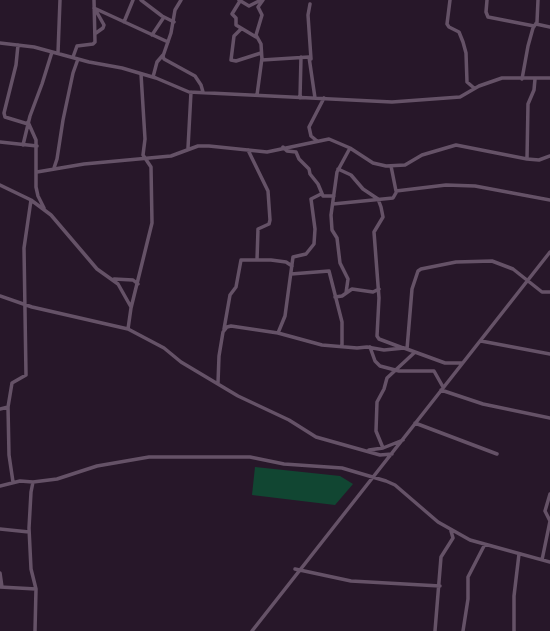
<!DOCTYPE html>
<html>
<head>
<meta charset="utf-8">
<style>
	body { margin:0 }
	canvas { display:block; background:#271729 }
</style>
</head>
<body>
<canvas width="550" height="631"></canvas>
<script>
const g = document.querySelector('canvas').getContext('2d');
g.lineJoin = 'round';
function fillPath(path, color) { g.fillStyle = color; g.fill(path, 'evenodd'); }
const toPath = rows => new Path2D(rows.map(r => 'M' + r).join(''));
function trace(path, color, width, dash) { g.strokeStyle = color; g.lineWidth = width; g.lineCap = dash ? 'butt' : 'round'; g.setLineDash(dash || []); g.stroke(path); }
fillPath(toPath([
	[255,467,340,476,353,484,335,505,252,495]
]), '#114632');
trace(toPath([
	[141,0,162,16,174,22],
	[181,0,175,10,171,33,163,56,164,59,195,76,201,85,203,92],
	[239,0,249,6,261,0],
	[263,0,258,7,262,15,256,35,261,44,262,60,309,57,315,98],
	[450,0,447,24,449,27,459,32,463,42,466,53,467,82,474,88],
	[487,0,486,12,488,17,534,26],
	[240,1,232,14,236,18,236,25,256,37],
	[310,4,308,15,311,59],
	[94,8,168,42],
	[95,9,104,25,103,28,96,33],
	[124,22,133,0],
	[536,24,550,27],
	[241,29,234,36,231,60,236,61,261,53],
	[152,35,164,17],
	[0,43,34,47,89,62,122,68,156,78,189,92,392,102,460,97,479,86,502,78,550,78],
	[18,45,16,65,4,113,5,117,28,124],
	[58,53,60,0],
	[73,57,77,46,93,44,95,42,94,0],
	[153,77,157,62,163,55],
	[522,79,528,46,533,28,537,22,538,0],
	[257,95,262,58],
	[300,98,301,57],
	[28,122,36,140,36,187,38,196,44,208],
	[317,141,311,136,309,127,324,98],
	[0,142,37,146],
	[23,145,30,116,42,84,52,52],
	[283,147,287,151,296,152,299,159,309,169,310,174,318,184,323,196,334,196],
	[188,148,191,92],
	[248,150,268,191,270,220,269,224,258,229,257,260],
	[527,159,528,104,534,90,535,79],
	[391,166,396,191,446,185,475,186,550,200],
	[54,168,57,159,63,120,73,73,78,59],
	[338,169,351,175,363,189,378,199,381,207,383,217,374,232,379,298,377,336,379,339,403,348],
	[37,172,84,164,171,156,198,146,209,146,267,152,329,139,350,148,373,163,386,166,405,165,422,155,456,145,527,159,539,160,550,156],
	[0,185,31,200,51,215,97,269,118,284,131,307],
	[333,204,393,198,397,191],
	[291,274,329,271,342,322,342,346],
	[114,279,133,280,138,284],
	[346,293,348,279,340,263,337,238,332,230,331,215,337,172,350,148],
	[0,296,32,307,128,329,164,348,181,362,238,396,289,420,316,437,380,455,392,454],
	[335,297,342,296,352,289,373,292,379,289],
	[128,329,131,308,152,223,151,167,143,155,145,139,141,74],
	[224,329,230,295,236,287,241,260,271,260,286,262,292,266],
	[278,333,285,316,293,257,306,254,314,244,315,229,311,199,321,194],
	[481,341,550,354],
	[370,347,375,361,380,366,399,371,434,371,443,387],
	[407,349,412,289,418,271,421,269,456,262,492,261,513,269,542,292,550,292],
	[218,383,219,356,223,332,227,327,231,326,278,333,322,345,357,348,367,347,384,350,404,348,445,363,462,363],
	[441,390,483,404,550,418],
	[0,409,8,407],
	[415,423,497,454],
	[383,448,376,431,377,402,384,389,387,378,414,353],
	[369,450,383,448,403,440],
	[13,482,9,455,8,407,12,383,26,375,24,248,31,200],
	[33,482,31,492,29,528,31,569,36,589,35,631],
	[0,486,20,481,33,482,57,479,97,466,149,457,250,457,284,464,342,468,386,481,395,485,438,522,470,540,550,562],
	[0,529,29,532],
	[542,560,550,521,545,511,550,494],
	[295,569,351,581,440,586],
	[0,573,2,587],
	[0,587,36,589],
	[252,631,550,252],
	[435,631,441,557,453,538,451,531],
	[463,631,468,599,468,577,485,544],
	[514,631,514,596,519,554]
]), '#655267', 3.5);
</script>
</body>
</html>
